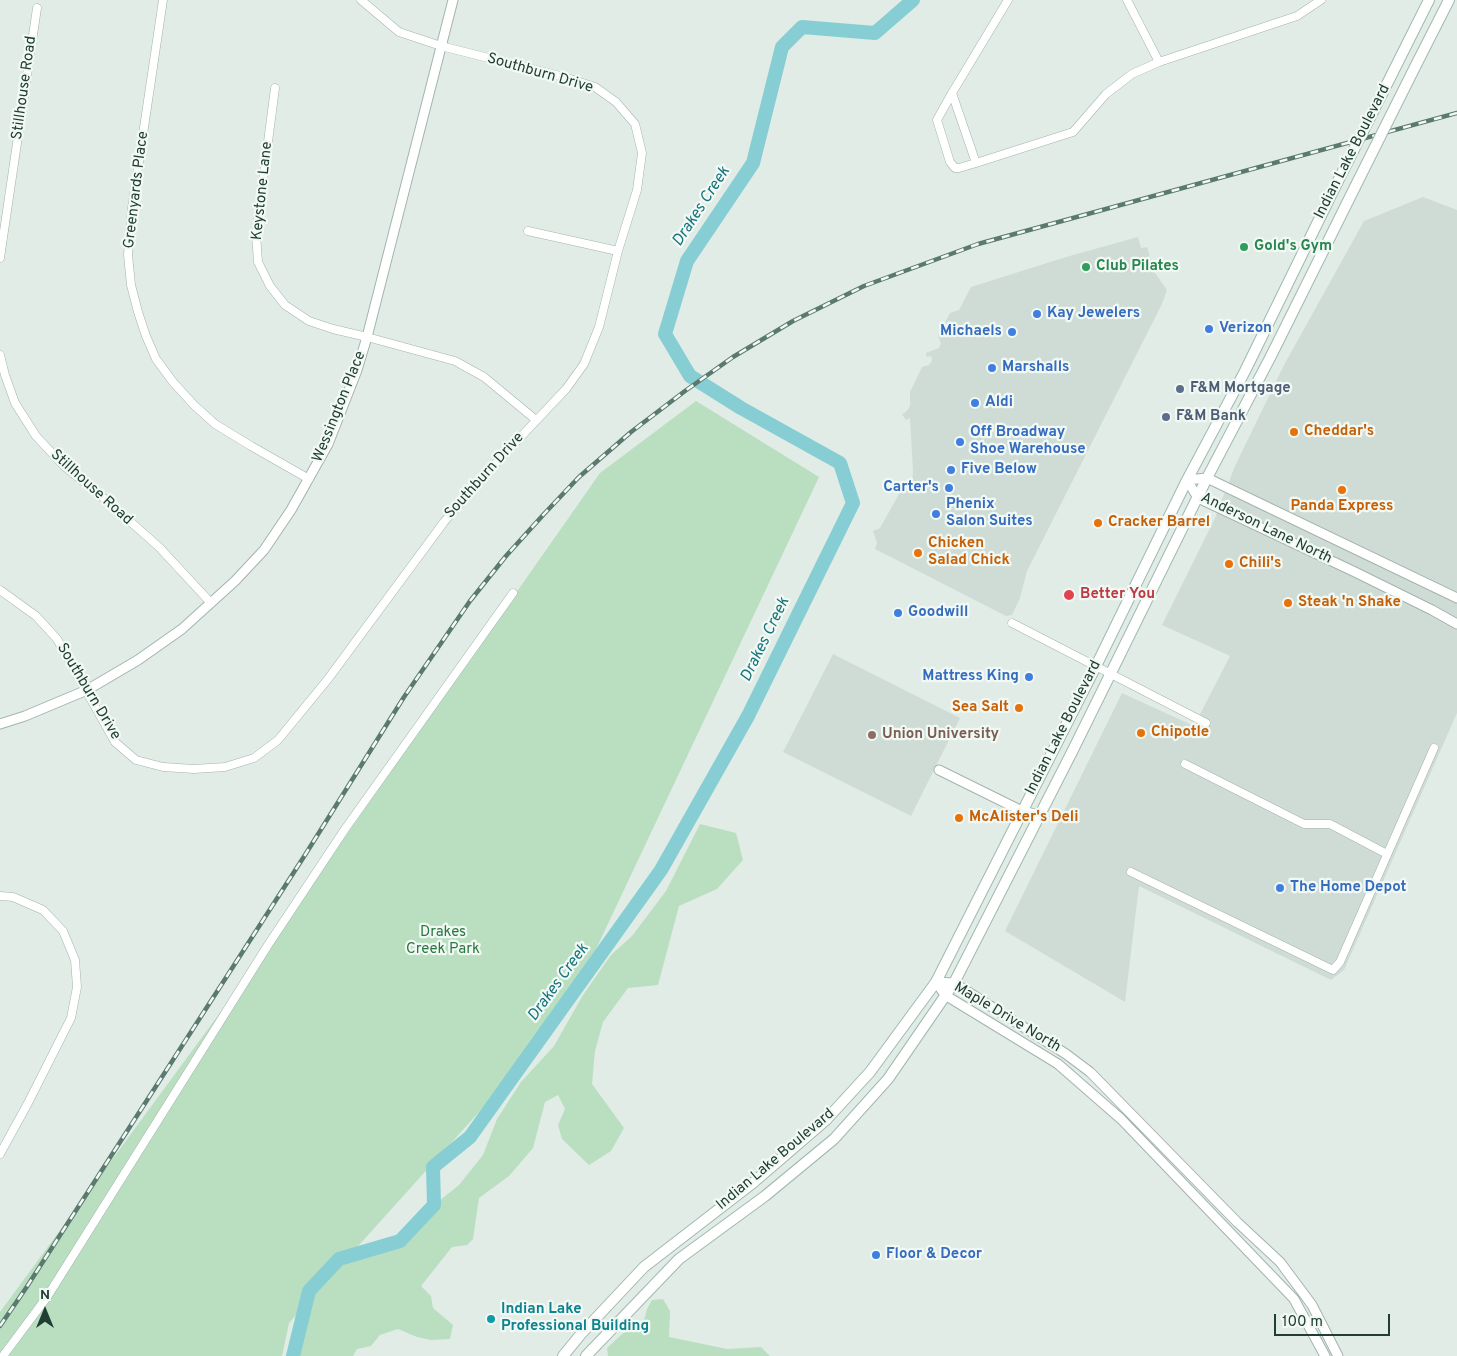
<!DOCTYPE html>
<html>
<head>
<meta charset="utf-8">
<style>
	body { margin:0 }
	#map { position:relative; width:1457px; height:1356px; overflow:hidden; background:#e1ece6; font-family:Overpass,sans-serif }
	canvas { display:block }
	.north { position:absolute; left:20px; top:1286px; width:50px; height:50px; -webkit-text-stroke:4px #f2f9f5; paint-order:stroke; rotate:0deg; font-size:14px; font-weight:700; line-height:20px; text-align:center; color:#203e34 }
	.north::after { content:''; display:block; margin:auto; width:18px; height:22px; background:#203e34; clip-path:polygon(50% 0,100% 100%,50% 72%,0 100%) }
	.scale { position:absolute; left:1274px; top:1314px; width:116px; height:22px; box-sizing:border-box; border:2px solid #203e34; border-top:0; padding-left:6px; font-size:15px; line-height:18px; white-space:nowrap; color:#203e34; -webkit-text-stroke:4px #f2f9f5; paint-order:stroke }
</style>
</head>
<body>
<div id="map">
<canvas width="1457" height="1356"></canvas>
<div class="north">N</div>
<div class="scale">100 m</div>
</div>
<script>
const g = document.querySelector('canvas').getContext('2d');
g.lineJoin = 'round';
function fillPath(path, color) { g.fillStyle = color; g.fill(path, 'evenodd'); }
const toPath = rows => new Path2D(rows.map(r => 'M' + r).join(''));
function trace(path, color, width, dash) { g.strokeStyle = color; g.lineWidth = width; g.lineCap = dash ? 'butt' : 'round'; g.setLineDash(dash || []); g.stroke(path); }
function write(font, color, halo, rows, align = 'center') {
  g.font = font + ' Overpass,sans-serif'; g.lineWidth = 4.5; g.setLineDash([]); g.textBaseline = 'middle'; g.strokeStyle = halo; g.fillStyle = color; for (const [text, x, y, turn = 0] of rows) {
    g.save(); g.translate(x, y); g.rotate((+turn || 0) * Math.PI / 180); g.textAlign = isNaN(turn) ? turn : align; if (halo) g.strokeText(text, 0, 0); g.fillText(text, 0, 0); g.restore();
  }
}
fillPath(toPath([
	[1423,197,1457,210,1457,713,1344,970,1331,980,1139,886,1125,1002,1005,931,1122,693,1194,726,1230,656,1162,625,1215,518,1235,466,1284,365,1364,221],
	[1138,237,1141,248,1147,247,1155,273,1167,290,1162,304,1027,571,1020,598,1012,615,1006,616,875,549,877,543,873,531,880,528,904,485,909,487,912,480,913,472,910,418,906,420,902,414,906,412,910,406,910,392,922,367,929,365,932,360,931,356,927,357,926,353,939,348,941,343,938,336,950,313,959,310,971,287,1066,257],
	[833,654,960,718,911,816,783,752]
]), '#cfdcd5');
fillPath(toPath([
	[696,401,819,477,563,1019,350,1255,400,1241,434,1205,459,1185,483,1155,497,1119,521,1082,554,1046,583,995,611,955,632,936,666,891,700,824,736,833,743,860,717,889,679,906,658,985,628,988,603,1022,595,1051,592,1084,624,1128,611,1151,589,1165,562,1139,558,1125,565,1109,558,1095,545,1102,533,1148,509,1176,479,1198,473,1239,467,1245,452,1247,421,1286,431,1296,433,1308,453,1325,450,1339,431,1340,417,1337,398,1329,380,1335,371,1346,357,1349,353,1356,293,1356,305,1305,289,1323,282,1356,0,1356,0,1312,261,957,600,473],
	[663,1299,670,1311,669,1337,727,1349,761,1347,770,1356,608,1356,607,1348,620,1336,631,1326,642,1324,645,1317,647,1309,652,1300]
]), '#b9dfc0');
trace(toPath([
	[293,1356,309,1291,339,1259,400,1241,434,1205,433,1167,470,1137,661,870,748,716,853,503,840,463,741,408,690,376,665,334,687,261,753,163,782,47,802,27,875,33,913,0]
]), '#86ced4', 14);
const minor = toPath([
	[163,0,132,208,128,255,131,285,138,312,146,336,156,359,173,382,194,405,215,424,251,446,309,479],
	[1008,0,952,93,976,163,1073,132,1106,94,1132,74,1159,62,1297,16,1321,0],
	[1127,0,1159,62],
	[275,88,256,234,258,262,270,286,285,305,309,321,333,329,367,337,455,361,484,377,536,420],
	[952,93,937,120,950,162,955,168,959,168,976,163],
	[528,231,618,251],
	[0,258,37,8],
	[0,355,5,375,15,403,36,436,64,466,106,500,159,547,210,602],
	[0,590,36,616,57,639,115,742,136,760,163,767,194,769,225,767,254,758,278,740,328,679,444,522,481,479,566,389,584,364,599,327,618,251,637,190,642,153,635,124,616,102,595,87,564,77,441,46,399,32,361,0],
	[1012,623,1206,723],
	[1185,764,1304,824,1330,824,1387,854],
	[1131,872,1333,970,1340,962,1434,748],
	[0,896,13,897,43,910,63,931,75,960,77,987,71,1018,28,1103,0,1154],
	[3,1356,47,1297,268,945,345,829,513,593]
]);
const tertiary = toPath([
	[1457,598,1207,478,1187,480,1198,498,1355,572,1432,610,1457,624],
	[0,724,25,716,87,690,138,660,182,629,235,581,264,550,291,510,328,444,357,370,367,337,453,0],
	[939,770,1022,811,1039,815],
	[936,982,954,983,1066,1054,1090,1072,1237,1222,1280,1262,1312,1305,1338,1356],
	[936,982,945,995,1058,1064,1121,1119,1294,1299,1325,1356]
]);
const secondary = toPath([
	[1415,67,1449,0],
	[1392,74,1429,0],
	[563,1356,581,1334,644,1267,754,1182,826,1120,870,1072,936,982,1096,666,1187,480,1245,371,1335,187],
	[586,1356,679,1259,765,1196,834,1139,888,1079,954,983,1073,750,1207,478,1271,356,1355,187]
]);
trace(minor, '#a3b4ad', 9);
trace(tertiary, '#a3b4ad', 11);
trace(secondary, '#9fb9ae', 12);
trace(minor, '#fff', 8);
trace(tertiary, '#fff', 9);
trace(secondary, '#fff', 10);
const rail = toPath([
	[0,1326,26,1288,305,855,404,697,470,601,506,556,544,514,579,477,631,432,685,391,733,357,793,321,864,286,978,244,1457,113]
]);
trace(rail, '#5b7a6f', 4.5);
trace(rail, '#f2f9f5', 2.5, [8]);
const secondaryBridge = toPath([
	[1335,187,1392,74],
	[1355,187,1415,67]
]);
trace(secondaryBridge, '#9fb9ae', 12, []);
trace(secondaryBridge, '#fff', 10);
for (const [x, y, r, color] of [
	[1244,247,5,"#2e9e5b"],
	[1086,267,5,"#2e9e5b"],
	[1037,314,5,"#3f7fe0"],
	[1209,329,5,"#3f7fe0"],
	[1012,332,5,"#3f7fe0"],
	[992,368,5,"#3f7fe0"],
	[1180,389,5,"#5c6f8a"],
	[975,403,5,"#3f7fe0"],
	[1166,417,5,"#5c6f8a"],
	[1294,432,5,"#e8710a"],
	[960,442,5,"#3f7fe0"],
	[951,470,5,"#3f7fe0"],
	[949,488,5,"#3f7fe0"],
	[1342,490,5,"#e8710a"],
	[936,514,5,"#3f7fe0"],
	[1098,523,5,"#e8710a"],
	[918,553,5,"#e8710a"],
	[1229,564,5,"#e8710a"],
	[1069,595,6,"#e0444e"],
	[1288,603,5,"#e8710a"],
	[898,613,5,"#3f7fe0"],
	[1029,677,5,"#3f7fe0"],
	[1019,708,5,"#e8710a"],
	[1141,733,5,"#e8710a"],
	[872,735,5,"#8d6e63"],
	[959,818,5,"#e8710a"],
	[1280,888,5,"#3f7fe0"],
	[876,1255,5,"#3f7fe0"],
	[491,1319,5,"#0f9aa8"]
]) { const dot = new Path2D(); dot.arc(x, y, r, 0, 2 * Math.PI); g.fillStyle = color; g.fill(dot); trace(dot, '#f2f9f5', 2); }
write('15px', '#203e34', '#f2f9f5', [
	["Southburn Drive",540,74,16],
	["Stillhouse Road",25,88,-82],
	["Indian Lake Boulevard",1353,152,-63],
	["Greenyards Place",137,190,-83],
	["Keystone Lane",263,191,-84],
	["Wessington Place",340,407,-68],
	["Southburn Drive",485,476,-48],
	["Stillhouse Road",91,488,42],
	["Anderson Lane North",1266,529,26],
	["Southburn Drive",88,692,59],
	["Indian Lake Boulevard",1064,728,-63],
	["Maple Drive North",1007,1018,31],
	["Indian Lake Boulevard",776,1160,-40]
]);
write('bold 15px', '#27864d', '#f2f9f5', [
	["Gold's Gym",1254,247],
	["Club Pilates",1096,267]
], 'left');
write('bold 15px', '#366cbe', '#f2f9f5', [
	["Kay Jewelers",1047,314],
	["Verizon",1219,329],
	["Michaels",1002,332,"right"],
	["Marshalls",1002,368],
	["Aldi",985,403],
	["Off Broadway",970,433],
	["Shoe Warehouse",970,450],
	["Five Below",961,470],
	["Carter's",939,488,"right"],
	["Phenix",946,505],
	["Salon Suites",946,522],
	["Goodwill",908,613],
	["Mattress King",1019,677,"right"],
	["The Home Depot",1290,888],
	["Floor & Decor",886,1255]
], 'left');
write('bold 15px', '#4e5e75', '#f2f9f5', [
	["F&M Mortgage",1190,389],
	["F&M Bank",1176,417]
], 'left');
write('bold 15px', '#c56008', '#f2f9f5', [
	["Cheddar's",1304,432],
	["Panda Express",1342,507,"center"],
	["Cracker Barrel",1108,523],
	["Chicken",928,544],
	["Salad Chick",928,561],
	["Chili's",1239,564],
	["Steak 'n Shake",1298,603],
	["Sea Salt",1009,708,"right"],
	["Chipotle",1151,733],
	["McAlister's Deli",969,818]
], 'left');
write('bold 15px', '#be3a42', '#f2f9f5', [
	["Better You",1080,595]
], 'left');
write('bold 15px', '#785e54', '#f2f9f5', [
	["Union University",882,735]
], 'left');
write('15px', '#297741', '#f2f9f5', [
	["Drakes",443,933],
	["Creek Park",443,950]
]);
write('bold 15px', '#0d838f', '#f2f9f5', [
	["Indian Lake",501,1310],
	["Professional Building",501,1327]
], 'left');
write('italic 16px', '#17747d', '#f2f9f5', [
	["Drakes Creek",702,207,-57],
	["Drakes Creek",766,640,-64],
	["Drakes Creek",559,983,-54]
]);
</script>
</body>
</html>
